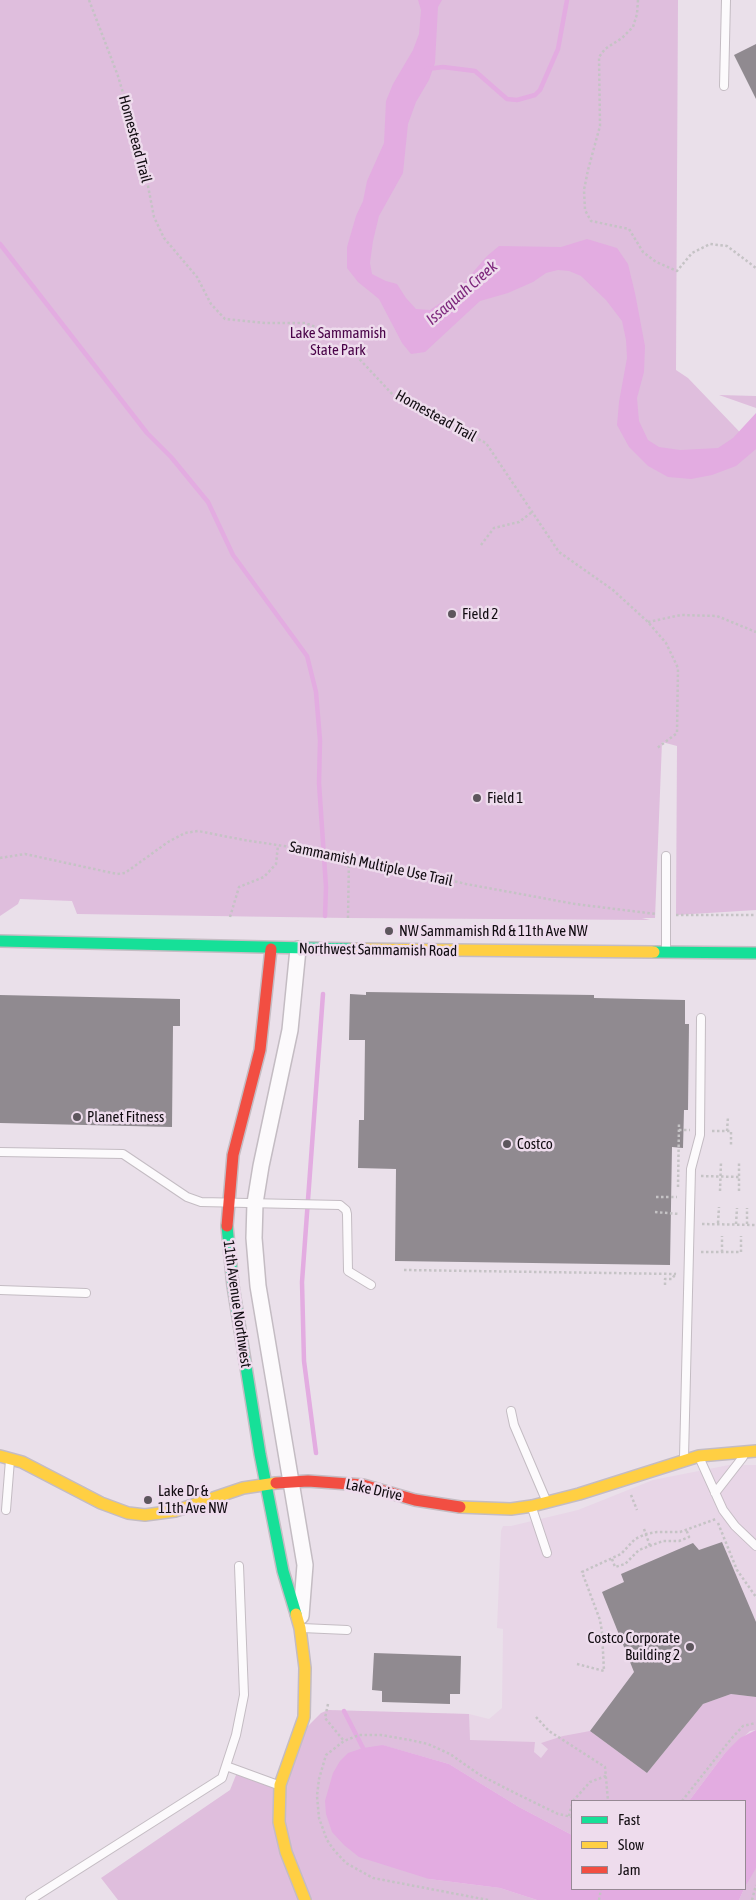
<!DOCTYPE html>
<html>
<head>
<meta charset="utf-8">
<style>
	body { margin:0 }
	#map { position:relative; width:756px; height:1900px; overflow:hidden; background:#eae0ea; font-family:"Asap Condensed",sans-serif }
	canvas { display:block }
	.legend { position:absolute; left:571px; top:1800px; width:175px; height:90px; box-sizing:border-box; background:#eedced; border:1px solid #968995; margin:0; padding:6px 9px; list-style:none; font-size:15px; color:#110c11 }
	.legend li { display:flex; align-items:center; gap:10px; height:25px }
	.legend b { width:25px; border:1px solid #968995 }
</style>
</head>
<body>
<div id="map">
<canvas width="756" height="1900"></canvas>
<ul class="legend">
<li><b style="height:6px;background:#16e098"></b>Fast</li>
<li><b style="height:6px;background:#ffcf43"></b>Slow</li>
<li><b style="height:6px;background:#f24e42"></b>Jam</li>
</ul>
</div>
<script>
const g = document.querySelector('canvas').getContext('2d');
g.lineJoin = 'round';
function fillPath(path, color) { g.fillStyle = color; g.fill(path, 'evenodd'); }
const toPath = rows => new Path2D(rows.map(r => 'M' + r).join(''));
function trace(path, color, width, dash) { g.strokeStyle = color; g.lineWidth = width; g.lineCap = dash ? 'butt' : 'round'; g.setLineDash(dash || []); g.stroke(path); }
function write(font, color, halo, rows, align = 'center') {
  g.font = font + ' "Asap Condensed",sans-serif'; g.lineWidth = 5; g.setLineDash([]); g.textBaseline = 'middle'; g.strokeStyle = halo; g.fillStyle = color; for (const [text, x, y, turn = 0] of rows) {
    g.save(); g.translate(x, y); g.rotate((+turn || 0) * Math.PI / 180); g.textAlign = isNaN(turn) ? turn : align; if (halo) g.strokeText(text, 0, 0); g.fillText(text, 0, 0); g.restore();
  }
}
fillPath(toPath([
	[729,1465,756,1465,756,1900,325,1900,322,1720,328,1710,469,1714,489,1719,502,1708,503,1629,497,1628,501,1531,503,1526,511,1526,578,1510,653,1480],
	[572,1801,745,1801,745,1889,572,1889]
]), '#e8d6e7');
fillPath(toPath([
	[0,0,678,0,676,370,688,378,756,449,756,910,676,915,677,746,662,742,655,918,642,918,650,920,348,918,77,914,72,901,20,899,18,904,0,916],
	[719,395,756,396,756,408],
	[731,1694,756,1697,756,1730,750,1731,725,1753,689,1801,572,1801,572,1835,519,1807,449,1764,382,1745,429,1879,500,1888,537,1900,118,1900,101,1878,230,1790,238,1770,280,1785,299,1735,321,1713,328,1710,469,1714,470,1740,535,1742,534,1752,541,1758,548,1749,541,1743,563,1736,590,1731,647,1773,703,1704],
	[756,1868,756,1900,739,1900,753,1870]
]), '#dfbedd');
fillPath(toPath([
	[418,0,442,0,438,7,435,63,429,80,416,102,408,124,403,173,379,216,373,241,370,263,372,274,386,281,397,284,406,298,416,309,430,310,456,292,487,256,499,246,561,247,587,239,617,248,628,264,635,293,645,346,644,372,637,398,639,421,648,440,659,447,680,450,718,448,733,438,756,413,756,449,736,466,712,475,691,479,668,477,648,466,629,447,617,425,619,402,627,358,626,340,622,321,606,300,581,276,569,271,558,270,546,273,533,282,508,293,480,301,425,352,411,354,402,343,379,299,358,282,347,268,347,247,356,216,363,201,367,181,384,143,386,101,393,84,413,50,419,34,421,10],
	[756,1730,756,1868,745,1887,745,1801,689,1801,725,1753,740,1738],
	[383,1745,449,1764,519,1807,572,1835,572,1889,744,1889,739,1900,537,1900,500,1888,429,1879,359,1857,344,1845,332,1832,326,1814,325,1801,333,1773,340,1761,348,1753,363,1748]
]), '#e3ace1');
trace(toPath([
	[427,69,443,67,475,71,507,99,517,100,535,95,540,90,558,49,567,0],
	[0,244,147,433,171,457,208,502,233,555,307,656,316,692,320,740,319,783,326,887,325,916],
	[316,1453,304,1361,302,1282,323,994],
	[344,1711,363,1748]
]), '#e3ace1', 4.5);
fillPath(toPath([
	[756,44,756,99,734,55],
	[366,992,594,995,594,998,685,1000,685,1024,689,1024,688,1110,684,1110,683,1148,672,1147,670,1265,395,1261,396,1169,358,1168,359,1120,364,1120,365,1040,349,1040,350,994,366,995],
	[0,995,180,999,180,1026,173,1026,172,1127,0,1123],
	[722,1542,756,1622,756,1697,731,1694,703,1704,647,1773,590,1731,634,1672,602,1592,624,1582,621,1574,693,1543,699,1550],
	[374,1653,461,1656,460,1694,450,1694,450,1704,382,1702,382,1691,372,1690]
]), '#908a90');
const lane = toPath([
	[724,86,726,0],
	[666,856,666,950],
	[0,1152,123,1154,187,1197,201,1202,340,1205,346,1210,347,1214,348,1271,371,1285],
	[0,1290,86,1293],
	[511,1411,514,1425,546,1500],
	[684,1457,691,1169,700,1135,701,1018],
	[699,1457,723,1510,735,1526,756,1546],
	[715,1493,743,1457],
	[532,1508,547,1553],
	[6,1510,10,1460],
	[302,1628,347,1630],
	[226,1766,278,1785],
	[30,1900,222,1778,236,1735,244,1695,239,1566]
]);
const street = toPath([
	[298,949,290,1030,261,1166,255,1203,254,1238,258,1286,305,1565,301,1616]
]);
const fast = toPath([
	[0,941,351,949],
	[654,952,756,953],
	[227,1226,233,1286,260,1454,283,1571,296,1614]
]);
const slow = toPath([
	[351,949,654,952],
	[0,1456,22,1462,101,1503,128,1513,145,1515,175,1511,243,1488,276,1483],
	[460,1507,511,1509,532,1506,579,1494,699,1456,756,1451],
	[296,1614,300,1628,305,1668,304,1717,280,1785,279,1822,286,1852,305,1900]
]);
const jam = toPath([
	[227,1226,233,1155,260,1050,271,949],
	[276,1483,308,1481,363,1485,415,1500,460,1507]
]);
trace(lane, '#c4bcc3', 10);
trace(street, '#c4bcc3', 18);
trace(fast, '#c4bcc3', 14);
trace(slow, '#c4bcc3', 14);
trace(jam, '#c4bcc3', 14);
trace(toPath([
	[89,0,118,76,143,160,154,217,164,238,197,277,211,304,225,319,266,323,305,323,337,335,394,396,486,443,559,552,613,590,648,622,666,643,678,668,677,733,657,748],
	[638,0,637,14,633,27,622,38,605,49,599,57,600,126,588,170,584,190,585,210,591,221,629,229,643,252,656,262,677,271,692,253,710,244,727,246,756,268],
	[481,545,494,528,519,522,532,512],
	[648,622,681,615,717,616,756,632],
	[0,858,25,854,117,874,125,873,168,842,185,833,198,831,244,840,337,854,466,884,575,904,656,914],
	[676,915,756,915],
	[230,917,239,887,264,877,276,864,278,845],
	[348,918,349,857],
	[679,1130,690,1130],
	[712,1131,731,1131,731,1146],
	[727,1131,728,1117],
	[701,1176,739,1177],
	[678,1187,679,1123],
	[720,1191,721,1162],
	[739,1191,739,1162],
	[656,1197,677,1197],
	[655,1212,679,1214],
	[718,1223,719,1207],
	[702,1224,756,1225],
	[736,1224,737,1208],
	[747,1224,747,1208],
	[701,1252,741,1252,741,1236],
	[722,1252,722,1236],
	[404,1270,676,1274],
	[665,1285,665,1279,672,1279,676,1273],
	[631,1495,637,1510],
	[718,1523,737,1570,756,1597],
	[644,1529,650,1546],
	[612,1559,615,1567,625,1564,639,1550,663,1541,679,1541,689,1537,686,1529],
	[577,1664,604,1671,602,1632,600,1620,582,1572,621,1554,635,1539,646,1534,657,1532,680,1532,716,1519],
	[328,1704,325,1718,344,1741],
	[536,1717,549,1731,605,1767,608,1801],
	[573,1801,590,1782,606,1776],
	[682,1801,731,1739,743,1726,756,1723],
	[569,1816,572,1804],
	[488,1900,373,1878,346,1863,334,1850,327,1840,319,1818,317,1796,319,1779,326,1755,344,1741,359,1735,381,1735,410,1740,428,1744,450,1754,480,1775,517,1794,558,1814,572,1817],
	[599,1900,601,1889],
	[752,1900,756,1885]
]), '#c5c3c5', 2.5, [2.5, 2.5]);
trace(lane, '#fcfafc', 8);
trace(street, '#fcfafc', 15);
trace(fast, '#16e098', 11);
trace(slow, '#ffcf43', 11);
trace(jam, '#f24e42', 11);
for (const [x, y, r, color] of [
	[452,614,5,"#5d565d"],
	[477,798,5,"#5d565d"],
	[389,931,5,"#5d565d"],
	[77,1117,5,"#5d565d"],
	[507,1144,5,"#5d565d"],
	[148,1500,5,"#5d565d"],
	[690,1647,5,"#5d565d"]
]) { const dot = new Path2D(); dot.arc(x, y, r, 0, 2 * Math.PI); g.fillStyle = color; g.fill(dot); trace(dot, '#eedced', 2); }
write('15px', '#110c11', '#eedced', [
	["Homestead Trail",135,139,75],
	["Homestead Trail",436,416,29],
	["Sammamish Multiple Use Trail",371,864,12],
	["Northwest Sammamish Road",378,950,1],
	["11th Avenue Northwest",237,1304,82],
	["Lake Drive",374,1490,12]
]);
write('15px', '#490348', '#eedced', [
	["Lake Sammamish",338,333],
	["State Park",338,350]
]);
write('15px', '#110c11', '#eedced', [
	["Field 2",462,614],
	["Field 1",487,798],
	["NW Sammamish Rd & 11th Ave NW",399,931],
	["Planet Fitness",87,1117],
	["Costco",517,1144],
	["Lake Dr &",158,1491],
	["11th Ave NW",158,1508],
	["Costco Corporate",680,1638,"right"],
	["Building 2",680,1655,"right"]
], 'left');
write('italic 16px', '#7d277c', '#eedced', [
	["Issaquah Creek",462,293,-41]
]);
</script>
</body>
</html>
